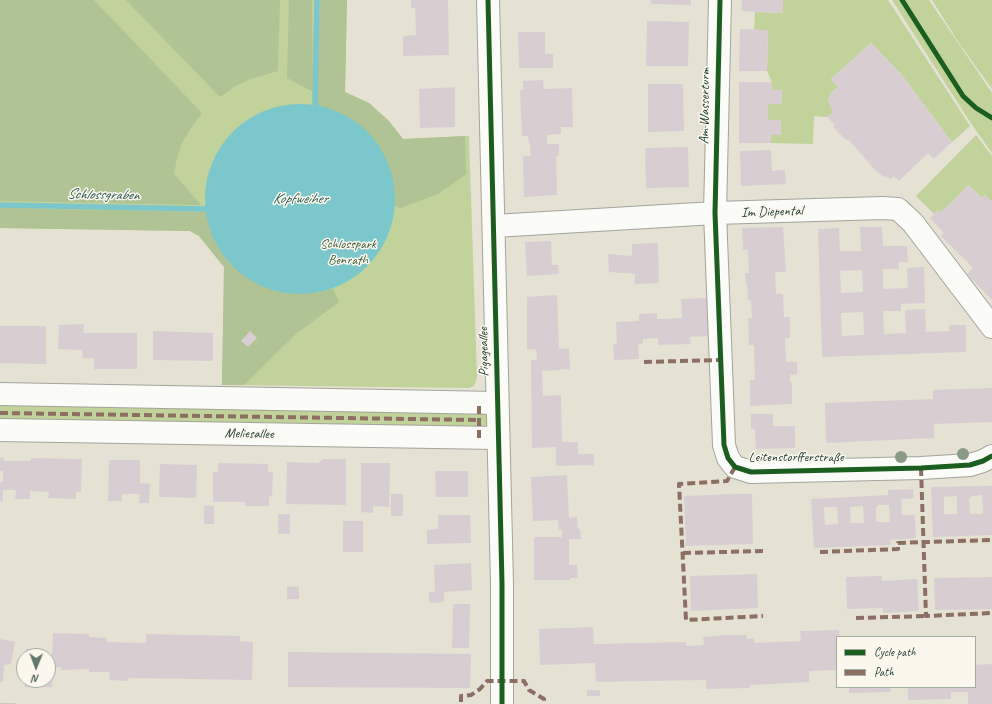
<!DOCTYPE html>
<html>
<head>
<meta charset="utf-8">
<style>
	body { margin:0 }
	#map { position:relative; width:992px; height:704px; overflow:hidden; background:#e5e2d3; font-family:Caveat,sans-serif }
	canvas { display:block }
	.legend { position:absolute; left:836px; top:636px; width:140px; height:52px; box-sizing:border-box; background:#fbf7ec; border:1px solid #a3ada2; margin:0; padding:5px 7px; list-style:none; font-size:12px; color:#1f3d34 }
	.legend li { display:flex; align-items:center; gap:8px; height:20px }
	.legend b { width:20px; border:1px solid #a3ada2 }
	.north { position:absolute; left:16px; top:648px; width:40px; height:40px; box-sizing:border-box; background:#fbf7ec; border:1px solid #a3ada2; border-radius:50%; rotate:181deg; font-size:11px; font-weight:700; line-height:16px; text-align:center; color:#1f3d34 }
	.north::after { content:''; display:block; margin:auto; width:14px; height:18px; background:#64776c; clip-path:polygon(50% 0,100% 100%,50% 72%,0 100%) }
</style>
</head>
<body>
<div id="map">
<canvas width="992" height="704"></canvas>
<ul class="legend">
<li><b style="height:5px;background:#1b5e20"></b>Cycle path</li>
<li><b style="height:5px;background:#8d6e63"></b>Path</li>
</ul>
<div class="north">N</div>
</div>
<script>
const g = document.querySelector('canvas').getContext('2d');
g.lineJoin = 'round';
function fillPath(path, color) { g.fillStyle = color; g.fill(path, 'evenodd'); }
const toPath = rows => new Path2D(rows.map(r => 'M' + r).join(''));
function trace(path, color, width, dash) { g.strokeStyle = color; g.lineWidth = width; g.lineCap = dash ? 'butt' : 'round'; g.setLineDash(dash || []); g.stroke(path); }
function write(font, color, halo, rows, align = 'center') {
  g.font = font + ' Caveat,sans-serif'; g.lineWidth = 3; g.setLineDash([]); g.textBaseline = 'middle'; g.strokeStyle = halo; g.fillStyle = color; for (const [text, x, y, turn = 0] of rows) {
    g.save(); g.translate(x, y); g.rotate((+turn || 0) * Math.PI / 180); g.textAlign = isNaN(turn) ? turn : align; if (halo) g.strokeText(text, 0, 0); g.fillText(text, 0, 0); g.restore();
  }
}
fillPath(toPath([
	[0,0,347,0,345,92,369,103,389,121,403,139,469,136,477,378,474,386,469,388,222,385,224,267,199,236,190,231,0,228],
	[783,0,888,0,970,126,952,142,901,74,871,43,831,79,838,87,830,94,828,101,833,112,827,117,814,116,813,144,771,143,771,135,781,135,781,121,768,120,768,104,782,104,782,90,772,90,772,82,767,71,768,30,754,30,755,12,783,13],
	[892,0,929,0,992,93,992,153,970,122],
	[932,0,992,0,992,89,959,43],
	[976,135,992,156,992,202,985,195,982,198,969,185,940,213,938,210,934,214,916,196],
	[0,400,488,413,488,429,0,426]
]), '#c1d29b');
fillPath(toPath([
	[0,0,94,0,202,113,191,128,182,143,177,158,174,174,201,205,0,201],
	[126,0,280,0,278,71,248,80,234,87,220,97],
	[289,0,312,0,313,92,287,78],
	[320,0,347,0,345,92,369,103,389,121,403,139,465,136,466,174,438,194,400,208,395,206,395,190,317,106],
	[0,208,207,212,214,239,222,252,232,265,257,283,286,293,317,293,333,289,339,302,297,333,244,385,222,385,224,267,199,236,190,231,0,228]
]), '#afc394');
fillPath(toPath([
	'205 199a95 95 0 1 1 190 0a95 95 0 1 1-190 0Z'
]), '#7bc7cb');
trace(toPath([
	[315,106,317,0],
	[0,205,206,209]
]), '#7bc7cb', 5.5);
fillPath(toPath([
	[411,0,448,0,449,55,403,56,403,36,416,35,415,8,411,8],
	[651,0,691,0,691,5,651,4],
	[742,0,783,0,783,13,741,11],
	[647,21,689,22,688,66,646,66],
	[740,29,768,30,767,71,739,71],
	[518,32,545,32,545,54,553,54,553,68,519,68],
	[871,43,901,74,952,142,934,159,928,153,899,181,894,176,890,179,885,176,884,177,875,170,848,139,847,141,833,127,835,125,827,117,833,112,828,101,830,94,838,87,831,79],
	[543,80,544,89,572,88,573,127,561,127,561,134,547,135,547,144,559,144,559,155,556,156,557,195,524,197,523,156,531,156,530,144,529,144,528,136,522,136,520,90,523,90,523,81],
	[739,82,772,82,772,90,782,90,782,104,768,104,768,120,781,120,781,135,771,135,771,143,739,143],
	[648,84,683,84,684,131,648,132],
	[455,87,455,127,420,128,419,89],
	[688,147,689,187,646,188,645,148],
	[771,150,772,171,785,170,786,184,741,186,740,151],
	[969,185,982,198,985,195,992,202,992,300,967,274,973,268,941,236,944,233,930,218,938,210,940,213],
	[783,227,786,272,775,272,776,294,783,294,784,317,790,317,790,338,785,338,786,362,797,362,797,374,790,375,790,383,792,383,792,404,750,406,750,380,755,380,754,345,749,345,748,318,752,318,751,300,748,300,747,284,746,284,745,273,749,273,748,250,743,250,742,228],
	[860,227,882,227,883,246,907,246,908,262,899,262,899,269,883,269,883,289,908,288,907,268,924,267,925,303,901,304,901,311,883,311,884,334,906,333,905,310,925,309,926,332,949,331,949,325,966,325,966,352,822,357,818,229,839,228,840,251,861,251],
	[840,271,862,270,863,292,841,293],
	[863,312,864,335,842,336,841,313],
	[551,241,552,265,558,265,559,274,527,276,525,242],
	[658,243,659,283,635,284,635,274,609,272,608,254,632,256,632,244],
	[557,295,559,349,569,348,570,369,542,371,543,396,561,395,562,442,578,442,578,454,594,454,594,465,556,466,556,447,532,448,531,360,537,360,536,349,527,350,527,297],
	[708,298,709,336,690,337,691,344,658,345,658,338,643,339,643,344,638,344,639,359,614,360,613,344,617,344,616,322,639,321,639,314,657,313,657,319,682,318,681,299],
	[84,324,83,333,137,333,137,369,94,369,94,358,83,358,82,350,58,349,59,325],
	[0,326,46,326,46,364,0,363],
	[153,331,213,333,213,361,153,360],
	[250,331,257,338,248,347,241,341],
	[992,388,992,422,934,424,934,438,826,443,825,403,933,399,933,390],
	[751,414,773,414,773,426,795,426,795,448,756,449,755,429,751,429],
	[0,458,4,458,4,461,31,461,31,458,82,459,81,492,76,492,76,499,48,498,49,492,30,491,30,499,15,499,16,490,3,490,3,501,0,501,0,482,3,482,3,471,0,471],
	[323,459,346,459,346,505,286,504,287,462,318,463],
	[109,460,140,460,140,483,150,484,149,503,139,503,140,494,122,494,122,501,108,501],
	[218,463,268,464,268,472,273,472,272,497,269,496,269,506,245,506,245,502,213,502,213,472,218,472],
	[361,463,390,463,389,507,373,506,373,513,361,512],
	[160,464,197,465,196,498,159,497],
	[435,471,468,471,468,497,436,497],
	[567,475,569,518,577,517,578,529,580,529,581,539,569,539,569,565,577,565,578,578,570,578,570,580,534,580,534,537,562,537,562,529,559,530,558,520,533,521,531,477],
	[982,486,992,486,992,535,933,537,931,487],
	[982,495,983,514,970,514,969,499,972,496],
	[957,496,957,514,944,514,944,497],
	[913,489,914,498,901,499,902,515,915,515,916,538,890,540,891,545,814,548,811,499,888,495,888,490],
	[878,505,889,505,890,522,876,522,876,509],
	[863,506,864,523,851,523,850,507],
	[824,507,837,507,838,524,825,525],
	[391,494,403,494,403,516,391,516],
	[734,494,752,494,753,544,686,546,684,496],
	[204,506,214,506,214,524,204,524],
	[278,514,290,514,290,534,278,534],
	[438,515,470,515,471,543,427,544,427,530,438,529],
	[343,521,363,521,363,552,343,552],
	[471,563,472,590,444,592,444,602,429,603,429,592,435,592,434,565],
	[757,574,758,608,691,611,690,576],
	[882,576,882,581,917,579,919,611,883,613,883,608,847,609,846,577],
	[992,577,992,609,935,610,934,578],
	[287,586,299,587,299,599,287,599],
	[453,604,470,604,469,648,452,648],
	[593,627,594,644,686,642,686,646,704,645,703,637,724,635,747,635,747,639,754,639,754,643,801,641,800,631,839,630,840,637,837,637,837,670,809,671,809,682,750,685,750,688,706,689,706,680,596,682,595,663,540,665,539,629],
	[53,633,89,634,89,637,107,638,107,642,146,643,146,634,240,636,240,641,253,642,252,680,128,678,128,681,109,680,110,672,89,672,89,669,61,670,61,667,52,667,52,687,25,687,25,680,48,680,48,656,26,656,26,649,44,649,44,654,52,655],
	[0,639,15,642,11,664,4,665,3,682,0,682],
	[288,652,471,654,470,688,288,687],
	[992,664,992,704,968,704,968,692,951,692,951,699,908,700,908,687,975,687,975,665],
	[849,687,891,687,891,692,849,693],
	[587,690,600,690,600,696,587,696]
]), '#d8ced2');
const street = toPath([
	[720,0,715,213,724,445,728,458,735,467,751,472,921,468,970,465,983,461,992,456],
	[494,226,715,213,883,208,898,209,913,223,992,327],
	[0,394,497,403],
	[0,430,497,438]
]);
const secondary = toPath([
	[488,0,502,583,502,704]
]);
trace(street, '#a3a49b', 24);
trace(secondary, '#a3a49b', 24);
trace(street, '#fbfbf8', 22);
trace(secondary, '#fbfbf8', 22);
trace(toPath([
	[0,704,15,704]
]), '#b2b5b2', 1);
trace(toPath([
	[644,362,720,360],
	[0,413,479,420],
	[479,438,479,402],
	[735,467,727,481,679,484,686,620,763,616],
	[921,468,926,616,992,613],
	[820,552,898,549,898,543,992,540],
	[683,553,763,551],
	[856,618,926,616],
	[461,702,461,696,471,695,480,689,487,681,524,681,529,690,544,699,544,704]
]), '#8d6e63', 4, [8, 4]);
trace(toPath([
	[488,0,502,583,502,704],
	[720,0,715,213,724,445,728,458,735,467,751,472,921,468,970,465,983,461,992,456],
	[902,0,963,96,976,108,992,118]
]), '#1b5e20', 5);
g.fillStyle = '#8a9a83';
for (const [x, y] of [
	[963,454],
	[901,457]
]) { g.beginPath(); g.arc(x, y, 6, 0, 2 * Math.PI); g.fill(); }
write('14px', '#1f3d34', '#fbf7ec', [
	["Am Wasserturm",705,106,-89],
	["Im Diepental",772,212,-2],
	["Pigageallee",484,352,-91],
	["Meliesallee",249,434,1],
	["Leitenstorfferstraße",796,457]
]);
write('14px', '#405f42', '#fbf7ec', [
	["Schlosspark",348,244],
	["Benrath",348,260]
]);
write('italic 15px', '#2b5c59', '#fbf7ec', [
	["Schlossgraben",103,195,1],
	["Kopfweiher",300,199]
]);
</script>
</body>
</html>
